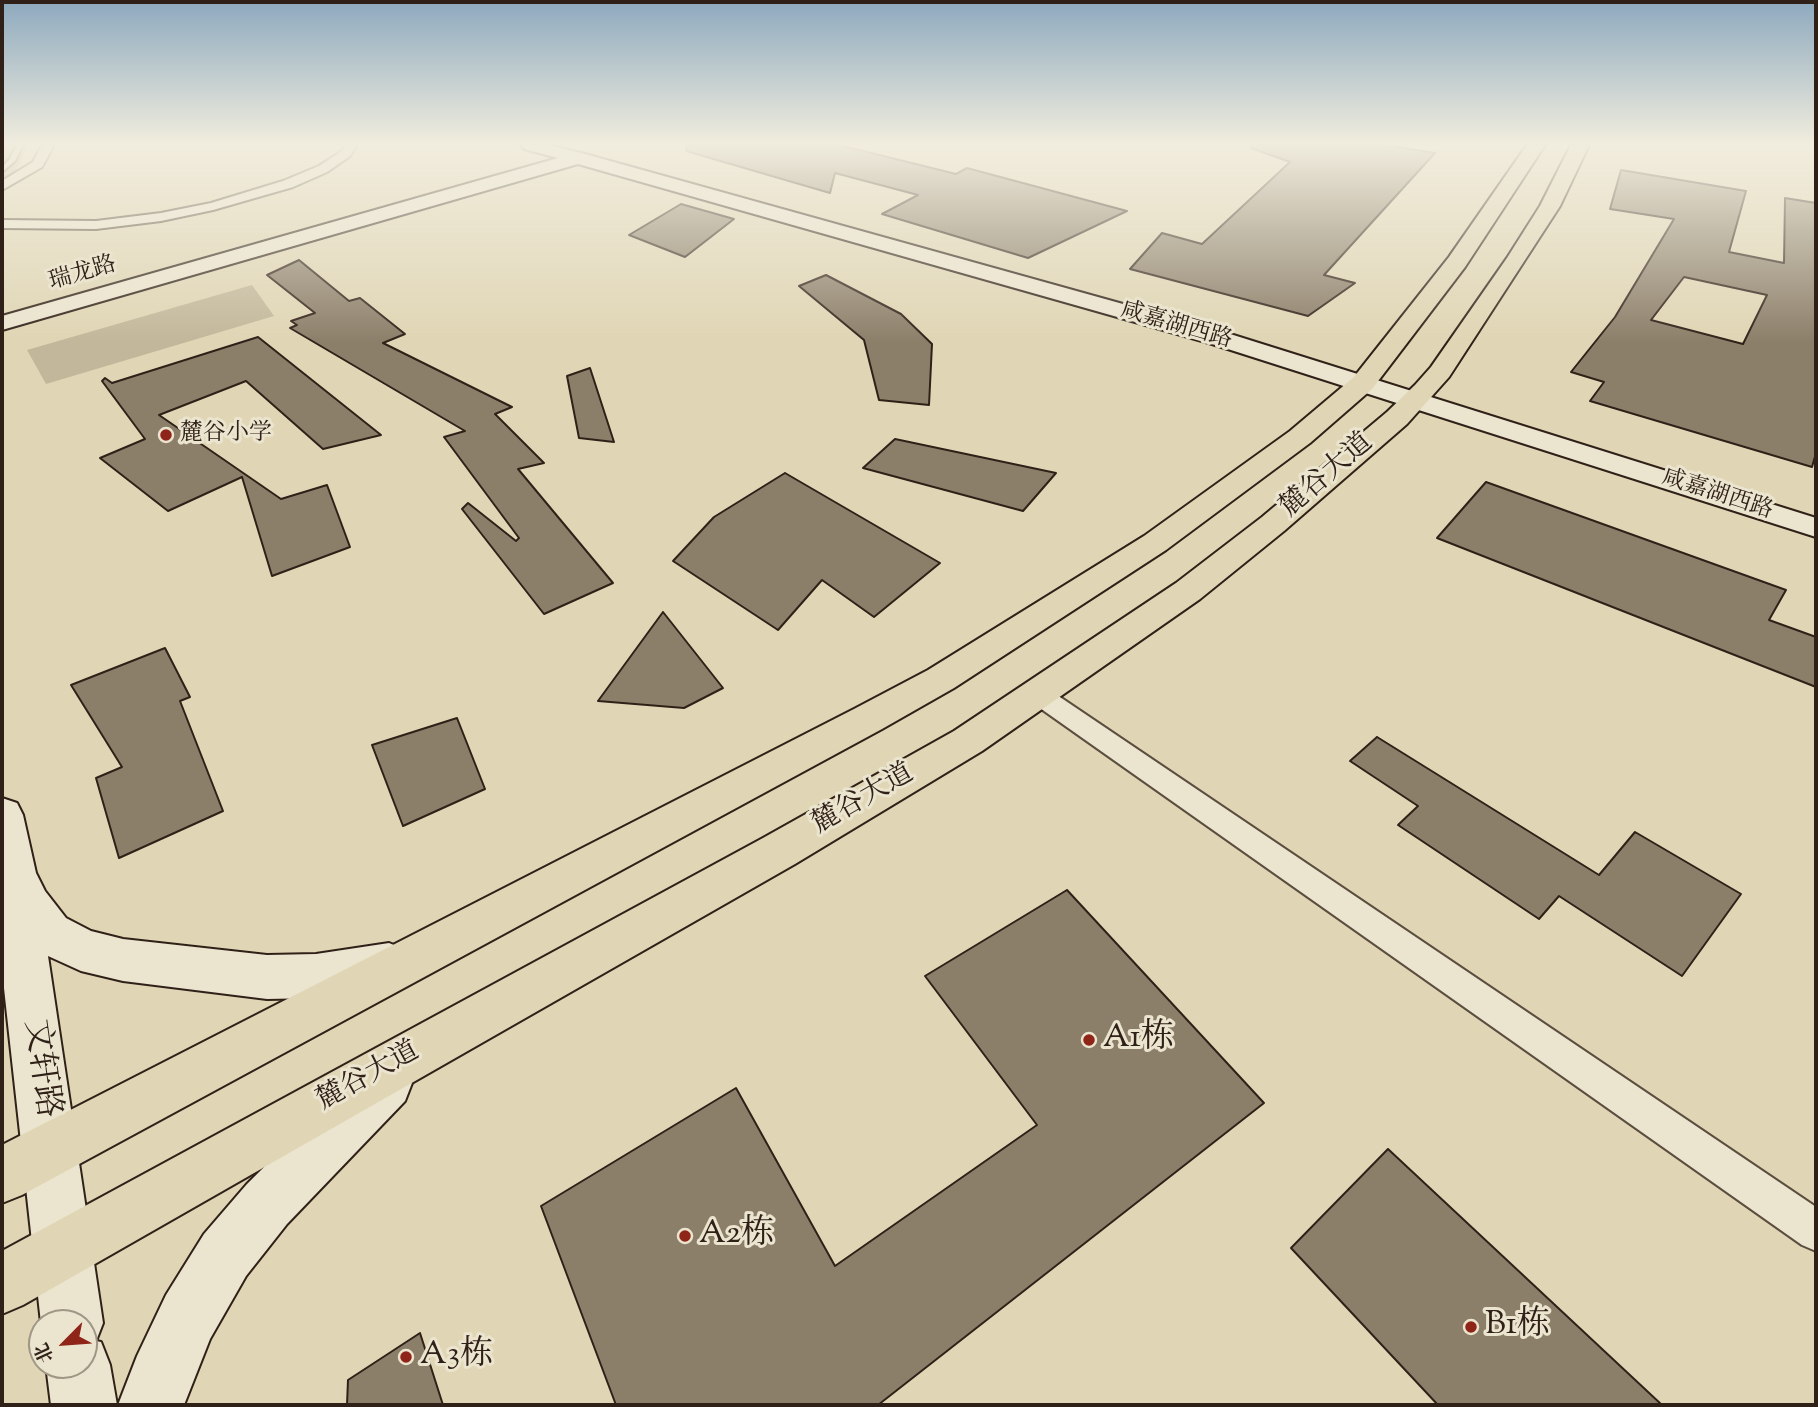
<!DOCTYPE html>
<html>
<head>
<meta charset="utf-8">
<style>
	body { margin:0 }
	#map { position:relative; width:1818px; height:1407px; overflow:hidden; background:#e0d6b5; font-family:"Sorts Mill Goudy","Noto Serif SC",serif }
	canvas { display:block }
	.frame { position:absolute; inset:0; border:4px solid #302118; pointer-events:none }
	.north { position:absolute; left:28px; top:1309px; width:70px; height:70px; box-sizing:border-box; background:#ebe4cf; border:2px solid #a09686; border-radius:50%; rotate:245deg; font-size:19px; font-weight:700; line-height:28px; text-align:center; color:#302118 }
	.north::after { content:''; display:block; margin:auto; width:24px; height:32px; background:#8f2418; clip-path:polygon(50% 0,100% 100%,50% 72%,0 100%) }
</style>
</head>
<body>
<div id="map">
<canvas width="1818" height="1407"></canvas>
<div class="frame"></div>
<div class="north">北</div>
</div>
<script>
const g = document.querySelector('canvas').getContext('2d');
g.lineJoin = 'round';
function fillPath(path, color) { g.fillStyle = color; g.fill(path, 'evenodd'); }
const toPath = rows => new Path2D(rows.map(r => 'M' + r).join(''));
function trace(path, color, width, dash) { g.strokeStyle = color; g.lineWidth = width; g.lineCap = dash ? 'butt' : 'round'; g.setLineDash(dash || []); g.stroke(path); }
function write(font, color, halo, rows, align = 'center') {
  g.font = font + ' "Sorts Mill Goudy","Noto Serif SC",serif'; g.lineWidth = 6; g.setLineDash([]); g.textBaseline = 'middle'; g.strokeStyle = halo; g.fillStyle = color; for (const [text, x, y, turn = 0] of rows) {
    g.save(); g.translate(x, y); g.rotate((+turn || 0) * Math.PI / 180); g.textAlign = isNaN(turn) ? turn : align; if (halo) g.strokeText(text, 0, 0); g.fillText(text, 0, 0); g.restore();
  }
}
fillPath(toPath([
	[2,145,29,145,14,174,2,181],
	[252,285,274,316,46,384,27,350]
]), '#c2b79a');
const building = toPath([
	[687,145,839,145,956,174,967,168,1127,211,1028,258,882,214,918,195,835,173,830,193,686,151,687,145],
	[1252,145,1385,145,1435,153,1324,275,1355,283,1308,316,1130,269,1162,233,1202,244,1290,162,1251,148,1252,145],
	[1621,170,1746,191,1729,252,1784,263,1785,198,1816,203,1816,453,1812,467,1590,401,1604,382,1571,372,1615,317,1674,219,1610,209,1621,170],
	[1684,277,1767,295,1743,344,1651,320,1684,277],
	[681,204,734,219,685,257,629,235,681,204],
	[299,260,349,301,360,298,405,334,383,343,512,407,495,414,544,463,518,469,613,583,544,614,462,509,468,503,516,541,519,538,444,437,465,431,290,328,297,325,291,321,315,313,267,275,299,260],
	[826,275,901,314,932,344,929,405,879,400,864,340,799,286,826,275],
	[258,337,381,435,323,449,246,381,159,415,281,499,327,485,350,547,272,576,242,477,168,511,100,458,145,439,102,381,105,378,112,383,258,337],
	[590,368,614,442,579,438,567,376,590,368],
	[895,439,1056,473,1023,511,863,468,895,439],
	[785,473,828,498,940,563,874,617,822,580,778,630,673,561,714,517,785,473],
	[1486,482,1786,590,1769,620,1816,637,1816,687,1437,538,1486,482],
	[663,612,723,688,684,708,598,701,663,612],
	[165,648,190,697,180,701,223,811,119,858,96,778,122,767,71,685,165,648],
	[457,718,485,789,403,826,372,745,457,718],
	[1377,737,1599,875,1635,832,1741,894,1682,976,1559,896,1539,919,1398,825,1418,806,1350,761,1377,737],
	[1067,890,1264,1103,878,1405,616,1405,541,1206,736,1088,835,1266,1037,1125,925,976,1067,890],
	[1388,1149,1662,1405,1438,1405,1291,1248,1388,1149],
	[420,1333,443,1405,347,1405,348,1380,420,1333]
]);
fillPath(building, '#8c7f6a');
trace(building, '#302118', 2);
const lane = toPath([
	[17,145,23,145,15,161,2,172,2,167,9,160,17,145]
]);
const street = toPath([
	[42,145,54,145,42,167,2,190,2,181,33,162,42,145],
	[345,145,357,145,350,156,327,172,293,187,213,210,161,221,96,229,2,228,2,220,96,221,161,213,211,203,283,181,319,166,342,151,345,145],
	[1039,686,1048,689,1816,1207,1816,1251,1802,1245,1030,701,1026,695,1030,689,1039,686]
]);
const secondary = toPath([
	[521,145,549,145,585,154,1227,333,1816,518,1816,537,1209,343,578,164,2,330,2,316,558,158,524,149,521,145],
	[2,798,17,803,23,815,36,873,45,891,66,918,91,931,123,939,267,955,316,954,389,943,406,950,413,965,406,980,389,987,316,998,267,999,123,981,81,971,48,956,103,1323,96,1341,101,1342,110,1365,117,1405,51,1405,46,1365,84,1365,84,1323,42,1323,42,1326,41,1323,2,970,2,798],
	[386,1057,405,1065,412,1083,405,1101,287,1224,246,1276,210,1339,184,1405,118,1405,137,1356,166,1295,204,1234,247,1184,367,1065,386,1057]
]);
const primary = toPath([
	[1527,145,1545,145,1465,267,1372,389,1310,443,1166,550,954,688,882,729,22,1195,2,1203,2,1145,854,709,928,670,1144,536,1290,431,1354,377,1449,257,1527,145],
	[1571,145,1589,145,1560,206,1449,377,1407,424,1284,531,1200,599,982,751,795,864,23,1305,2,1314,2,1251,763,838,954,731,1176,583,1262,517,1387,412,1415,385,1431,367,1507,258,1540,206,1571,145]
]);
trace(lane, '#5c4e3f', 4);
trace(street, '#5c4e3f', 4);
trace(secondary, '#302118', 4);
trace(primary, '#302118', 4);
fillPath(lane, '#ebe4cf');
fillPath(street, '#ebe4cf');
fillPath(secondary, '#ebe4cf');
fillPath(primary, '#e0d6b5');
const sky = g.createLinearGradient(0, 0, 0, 342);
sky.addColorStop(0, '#8da9be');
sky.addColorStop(0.42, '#f1edde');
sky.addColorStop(1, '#f1edde00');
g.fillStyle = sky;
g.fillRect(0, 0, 1818, 342);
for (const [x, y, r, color] of [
	[166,435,7,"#8f2418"],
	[1089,1040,7,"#8f2418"],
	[685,1236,7,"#8f2418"],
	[1471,1327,7,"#8f2418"],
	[406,1357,7,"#8f2418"]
]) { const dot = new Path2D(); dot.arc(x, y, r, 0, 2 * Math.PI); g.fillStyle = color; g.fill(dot); trace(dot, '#ebe4cf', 2.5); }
write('23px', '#302118', '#ebe4cf', [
	["瑞龙路",83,275,-16],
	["咸嘉湖西路",1176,327,16],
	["咸嘉湖西路",1717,496,18]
]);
write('23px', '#302118', '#ebe4cf', [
	["麓谷小学",180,435]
], 'left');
write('28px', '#302118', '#ebe4cf', [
	["麓谷大道",1328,477,-41],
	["麓谷大道",864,801,-30],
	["麓谷大道",369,1078,-29]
]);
write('33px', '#302118', '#ebe4cf', [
	["A1栋",1103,1040],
	["A2栋",699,1236],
	["B1栋",1485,1327],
	["A3栋",420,1357]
], 'left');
write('33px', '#302118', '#ebe4cf', [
	["文轩路",39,1069,82]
]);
</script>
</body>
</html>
